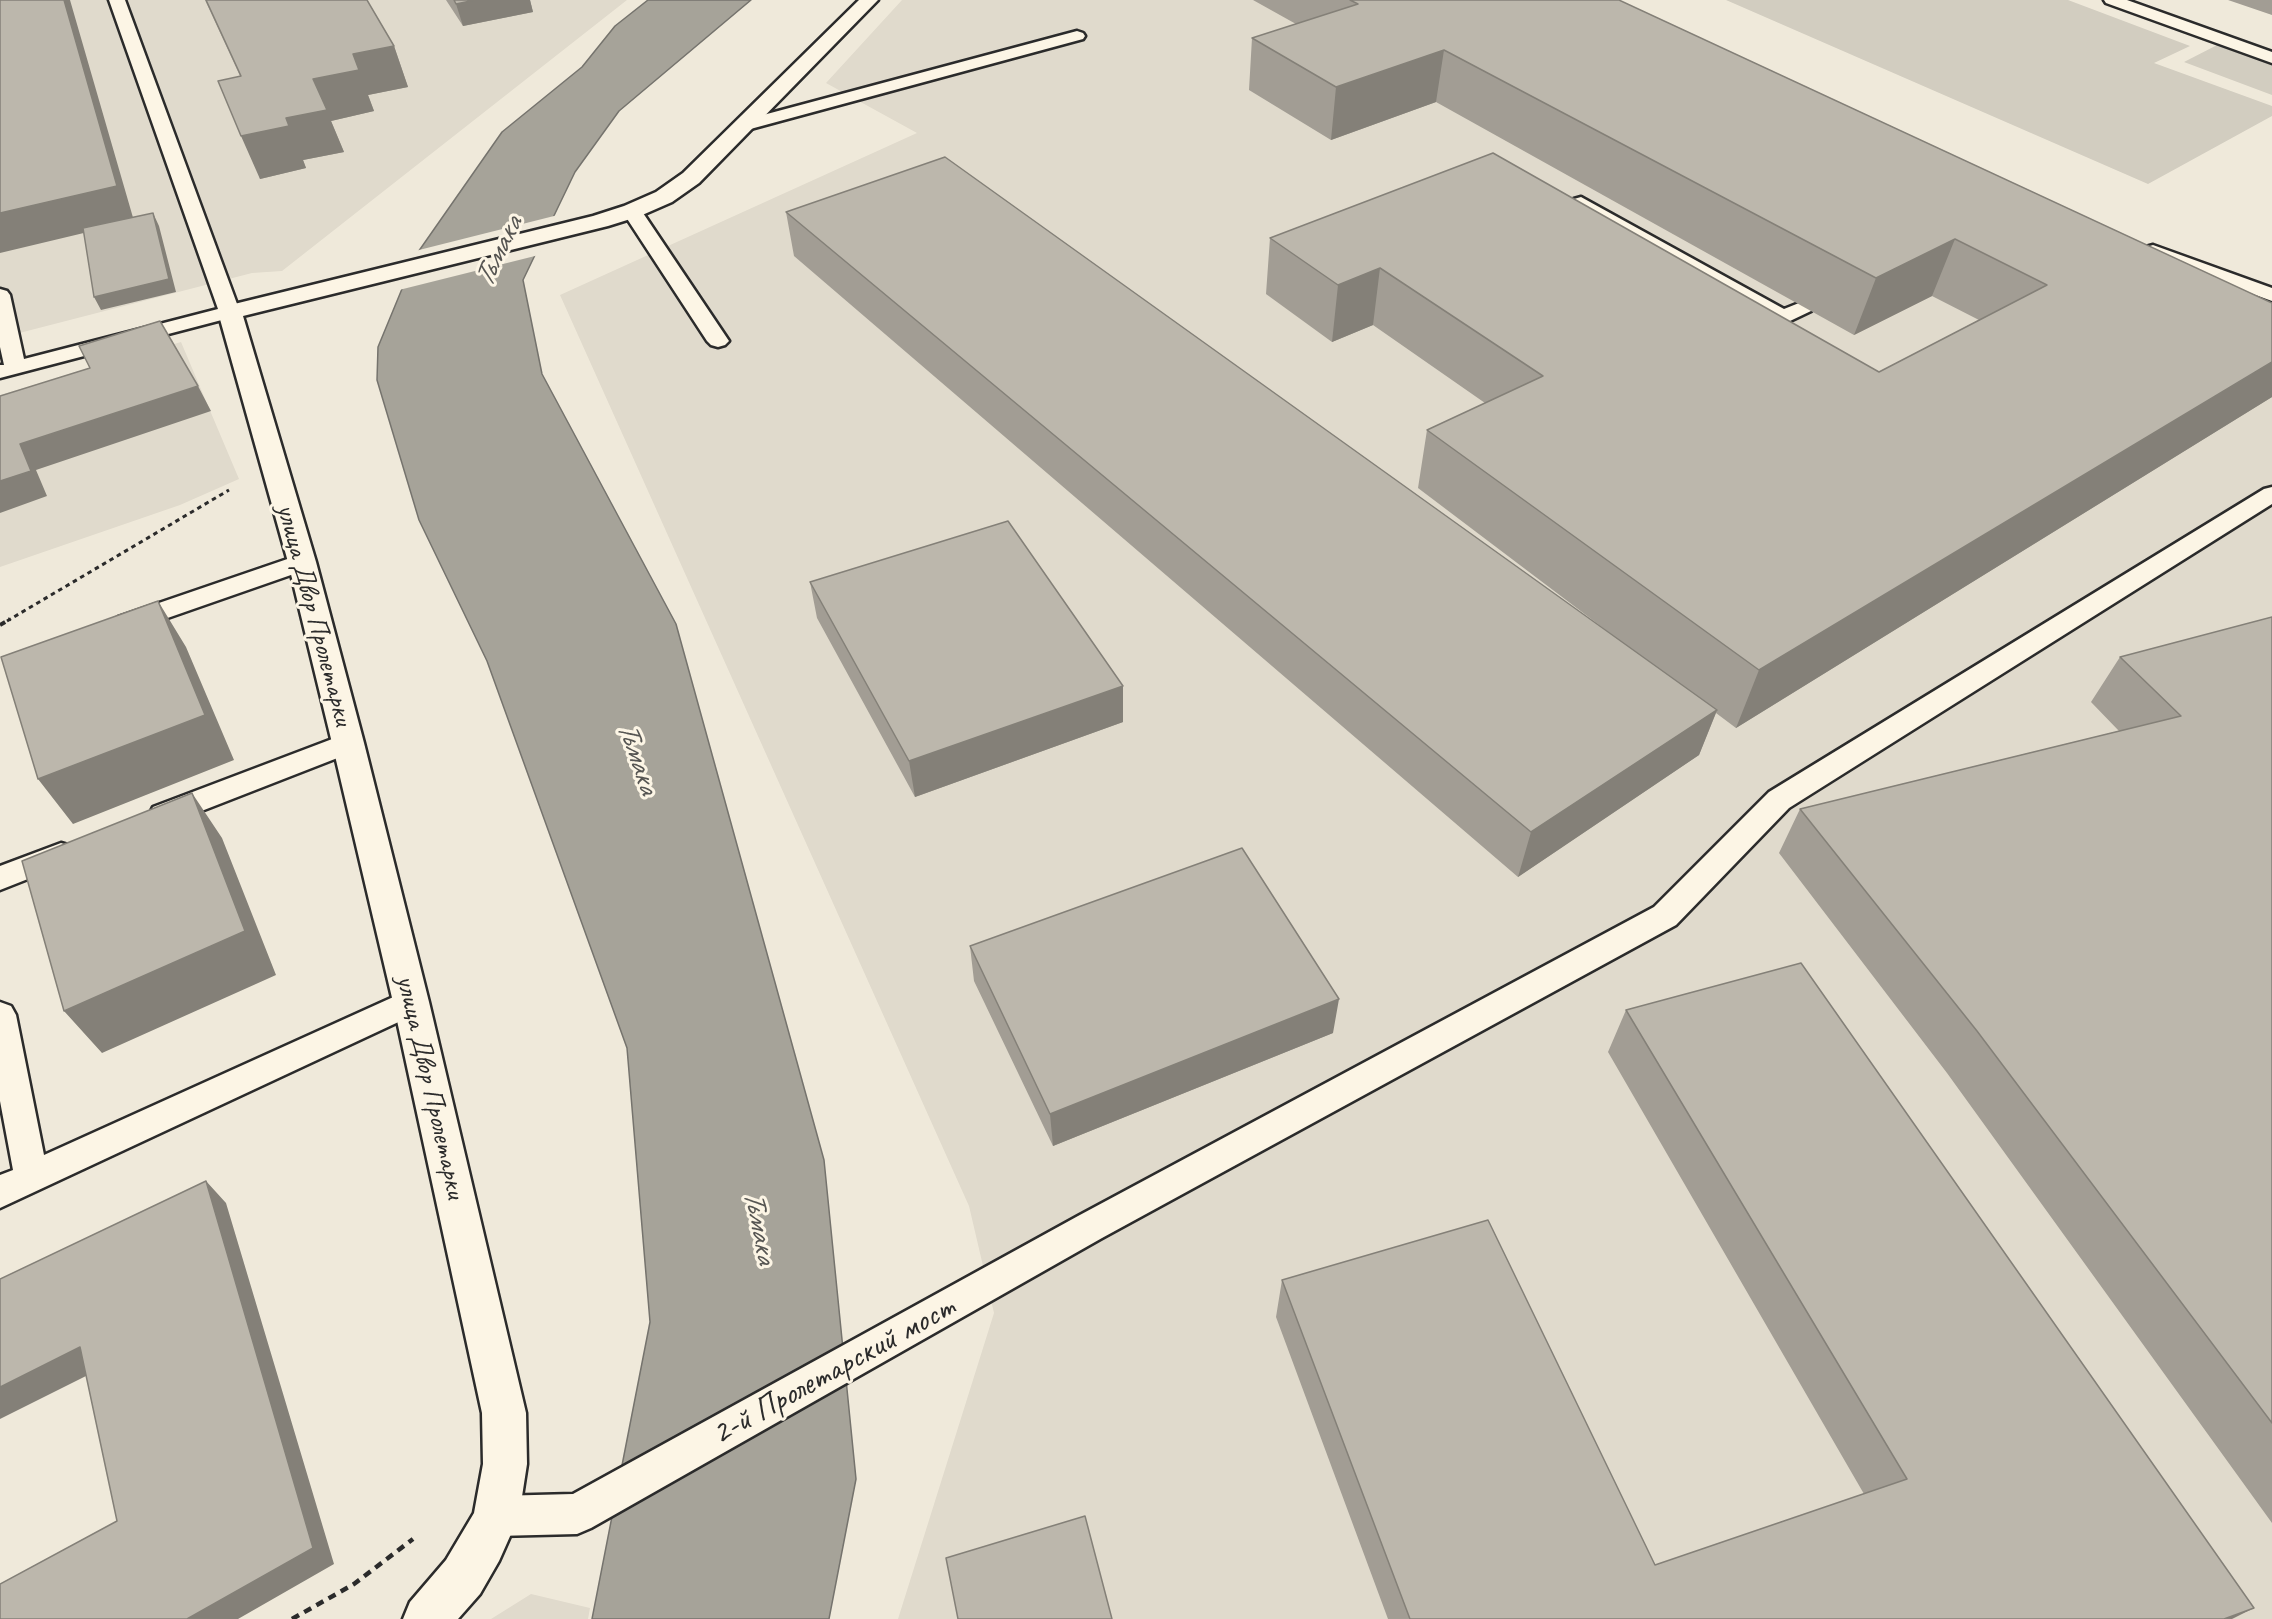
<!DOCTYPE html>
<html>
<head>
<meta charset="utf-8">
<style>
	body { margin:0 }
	canvas { display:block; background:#efe9da }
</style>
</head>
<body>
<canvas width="2272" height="1619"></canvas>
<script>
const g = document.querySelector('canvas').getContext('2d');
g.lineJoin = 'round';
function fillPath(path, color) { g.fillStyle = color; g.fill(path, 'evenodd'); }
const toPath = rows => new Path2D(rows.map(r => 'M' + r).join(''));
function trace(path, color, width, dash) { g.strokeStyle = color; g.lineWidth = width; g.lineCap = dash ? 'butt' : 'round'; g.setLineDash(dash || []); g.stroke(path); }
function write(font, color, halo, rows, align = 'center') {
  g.font = font + ' Caveat,sans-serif'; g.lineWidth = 6; g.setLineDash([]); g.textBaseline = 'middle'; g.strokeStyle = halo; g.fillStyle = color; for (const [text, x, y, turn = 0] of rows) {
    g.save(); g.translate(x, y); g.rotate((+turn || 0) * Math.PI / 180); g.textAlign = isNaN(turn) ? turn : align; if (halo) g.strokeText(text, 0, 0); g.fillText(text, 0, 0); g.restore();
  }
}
fillPath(toPath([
	[0,0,627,0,282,271,252,273,0,338],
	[902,0,1597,0,2272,305,2272,1619,898,1619,994,1313,969,1206,560,295,917,133,826,83],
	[181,342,239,479,180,505,0,567,0,395],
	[531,1594,590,1608,588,1619,491,1619]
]), '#e0dacc');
fillPath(toPath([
	[1726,0,2068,0,2190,46,2154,63,2272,106,2272,116,2148,184],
	[2223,42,2272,60,2272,95,2184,62]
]), '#d2cdc0');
const water = toPath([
	[648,0,751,0,619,111,575,172,523,280,542,374,676,624,824,1160,856,1479,829,1619,592,1619,650,1322,627,1048,487,661,419,520,377,380,378,347,416,255,502,132,582,67,615,26,648,0]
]);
fillPath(water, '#a6a399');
trace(water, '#75736d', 1.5);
fillPath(toPath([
	[558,215,539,255,399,290,415,251]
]), '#efe9da');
const service = toPath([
	[109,0,125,0,240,312,237,316,0,378,0,365,4,365,0,347,0,289,7,291,10,295,24,359,218,309,109,0],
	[2104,0,2127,0,2272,52,2272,63,2106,3,2104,0],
	[1077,31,1083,33,1085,36,1083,39,743,131,737,130,734,126,737,122,1077,31],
	[1581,197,1784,309,1804,301,1811,303,1814,307,1811,311,1790,321,1783,323,1776,321,1574,207,1571,203,1574,199,1581,197],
	[632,205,639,207,729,341,725,345,718,347,711,345,707,341,622,211,625,207,632,205],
	[2153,245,2272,288,2272,301,2146,255,2143,251,2146,247,2153,245],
	[2272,487,2272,504,1789,808,1676,925,1102,1238,591,1528,577,1534,496,1536,482,1530,476,1516,482,1502,496,1496,573,1494,1078,1216,1654,907,1769,792,2264,489,2272,487],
	[302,554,311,556,314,562,311,568,136,629,127,632,118,629,114,623,118,617,302,554],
	[348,733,358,736,362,743,358,750,163,826,153,823,149,815,153,807,348,733],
	[61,843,71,846,76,854,71,862,0,890,0,866,61,843],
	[411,989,422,993,427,1002,422,1011,0,1208,0,1175,13,1170,0,1101,0,1002,11,1006,16,1015,44,1155,411,989]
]);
const minor = toPath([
	[859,0,878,0,699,183,672,202,640,216,608,226,243,316,316,562,364,743,429,1002,526,1413,527,1464,519,1516,499,1561,480,1594,458,1619,403,1619,410,1602,446,1560,474,1513,483,1464,482,1413,393,1002,332,743,288,562,218,312,222,307,593,216,624,206,656,192,683,173,859,0]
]);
trace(service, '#2b2b2b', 5);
trace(minor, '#2b2b2b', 5);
trace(toPath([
	[7,621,229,490]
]), '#2b2b2b', 3, [4.5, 4]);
trace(toPath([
	[0,625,10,619]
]), '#2b2b2b', 4, [6, 4.5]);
trace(toPath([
	[292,1619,354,1584,413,1539]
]), '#2b2b2b', 4.5, [8, 6]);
fillPath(service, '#fcf5e5');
fillPath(minor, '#fcf5e5');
fillPath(toPath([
	[205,0,367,0,394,46,408,87,368,95,374,111,331,121,344,152,303,160,306,168,260,179,240,76],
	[446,0,530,0,533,12,463,26],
	[1253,0,1619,0,2272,303,2272,397,1736,728,1716,713,1699,755,1518,877,794,256,786,212,1619,640,1418,488,1427,430,1485,403,1373,325,1332,342,1266,294,1270,238,1879,372,1979,320,1932,296,1854,335,1436,102,1331,140,1249,90,1252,38,1296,24],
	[2228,0,2272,0,2272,15],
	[810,582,1123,686,1123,722,915,797,817,618],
	[2272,617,2272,1523,1947,1073,1779,853,1800,809,2119,731,2091,702,2120,657],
	[970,946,1333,1033,1053,1146,974,981],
	[1626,1010,2232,1619,1388,1619,1276,1317,1282,1280,1655,1565,1864,1494,1608,1052]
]), '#a29d94');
fillPath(toPath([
	[64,0,70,0,134,221,0,253,0,213],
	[475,0,530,0,533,12,463,26,456,4],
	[394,46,408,87,368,95,374,111,331,121,344,152,303,160,306,168,260,179,241,136,313,79,353,54],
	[1444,50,1436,102,1331,140,1336,87],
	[153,213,159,226,176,292,101,310,94,297],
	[1955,239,1932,296,1854,335,1876,278],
	[1380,268,1373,325,1332,342,1338,285],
	[2272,362,2272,397,1736,728,1759,670],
	[198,386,211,411,36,470,47,496,0,513,0,481,20,444],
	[158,601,186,647,234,760,73,824,38,779],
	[1123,686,1123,722,915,797,909,761],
	[1717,710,1699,755,1518,877,1531,832],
	[192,793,222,838,276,975,102,1053,64,1011],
	[1339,999,1333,1033,1053,1146,1050,1114],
	[206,1181,226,1203,334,1564,238,1619,187,1619],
	[80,1347,104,1367,0,1419,0,1387],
	[2254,1608,2232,1619,2224,1619]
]), '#848078');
const building = toPath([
	[0,0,64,0,117,186,0,213,0,0],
	[206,0,367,0,394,46,353,54,359,70,313,79,327,110,286,118,289,126,241,136,218,81,241,76,206,0],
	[454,0,475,0,456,4,454,0],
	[1350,0,1619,0,2272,303,2272,362,1759,670,1427,430,1543,376,1380,268,1338,285,1270,238,1493,153,1879,372,2047,285,1955,239,1876,278,1444,50,1336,87,1252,38,1358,4,1350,0],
	[945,157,1717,710,1531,832,786,212,945,157],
	[153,213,169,279,94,297,83,228,153,213],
	[160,321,198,386,20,444,31,471,0,481,0,396,90,368,79,346,160,321],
	[1008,521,1123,686,909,761,810,582,1008,521],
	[158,601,205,715,38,779,1,657,158,601],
	[2272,617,2272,1423,1977,1031,1800,809,2181,716,2120,657,2272,617],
	[192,793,245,931,64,1011,22,861,192,793],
	[1242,848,1339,999,1050,1114,970,946,1242,848],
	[1801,963,2254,1608,2224,1619,1410,1619,1282,1280,1488,1220,1655,1565,1907,1479,1626,1010,1801,963],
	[206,1181,313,1548,187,1619,0,1619,0,1584,117,1521,80,1347,0,1387,0,1279,206,1181],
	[1085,1516,1112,1619,958,1619,946,1558,1085,1516]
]);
fillPath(building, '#bcb7ac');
trace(building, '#848078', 1.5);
write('28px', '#2b2b2b', '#fcf5e5', [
	["улица Двор Пролетарки",314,615,75],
	["улица Двор Пролетарки",430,1087,77]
]);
write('italic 30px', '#565552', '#fcf5e5', [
	["Тьмака",499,252,-64],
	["Тьмака",637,758,71],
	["Тьмака",759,1227,79]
]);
write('33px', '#2b2b2b', '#fcf5e5', [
	["2-й Пролетарский мост",834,1371,-29]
]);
</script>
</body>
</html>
